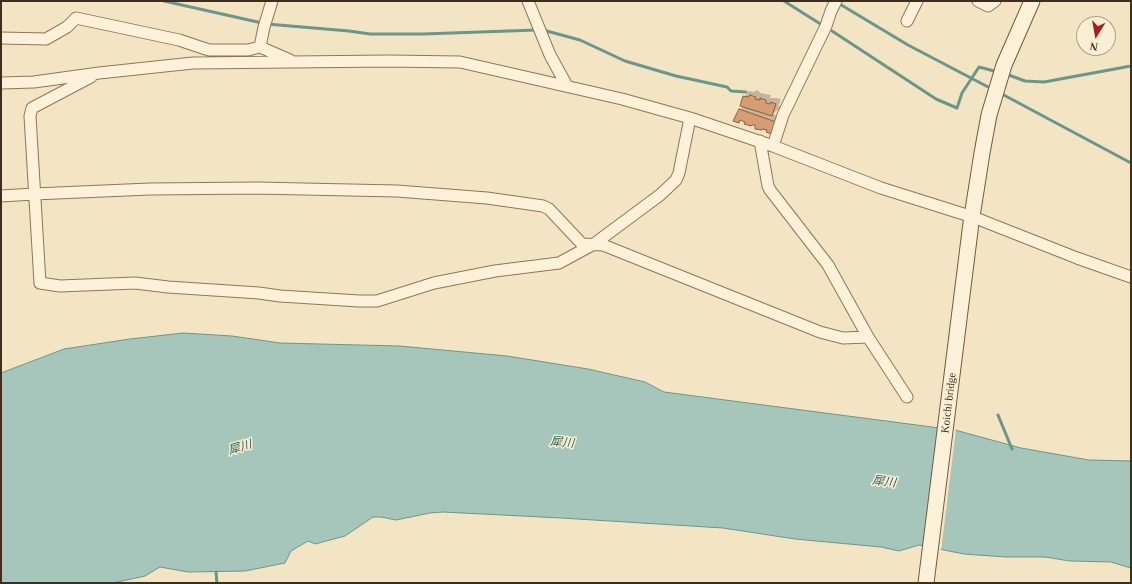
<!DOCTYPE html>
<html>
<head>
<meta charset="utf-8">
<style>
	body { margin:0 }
	#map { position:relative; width:1132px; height:584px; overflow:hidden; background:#f3e5c4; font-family:"Times New Roman",serif }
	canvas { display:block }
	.frame { position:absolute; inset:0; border:2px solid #3f2d1d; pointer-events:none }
	.north { position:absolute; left:1076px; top:16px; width:40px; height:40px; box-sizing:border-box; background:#faefd4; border:1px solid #afa18b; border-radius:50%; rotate:191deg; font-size:11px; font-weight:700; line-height:16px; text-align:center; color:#3f2d1d }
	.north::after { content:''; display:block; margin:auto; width:14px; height:18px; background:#a81f22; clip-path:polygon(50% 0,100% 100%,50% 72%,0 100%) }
</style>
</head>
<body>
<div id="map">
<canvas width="1132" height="584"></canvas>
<div class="frame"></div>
<div class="north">N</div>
</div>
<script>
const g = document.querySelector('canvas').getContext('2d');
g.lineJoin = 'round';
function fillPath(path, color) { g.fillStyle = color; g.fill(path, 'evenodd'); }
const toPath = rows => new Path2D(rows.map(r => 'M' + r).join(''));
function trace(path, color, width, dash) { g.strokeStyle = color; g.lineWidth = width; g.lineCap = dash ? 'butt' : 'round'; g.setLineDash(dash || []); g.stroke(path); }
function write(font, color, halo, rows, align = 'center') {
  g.font = font + ' "Times New Roman","Noto Sans JP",serif'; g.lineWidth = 3; g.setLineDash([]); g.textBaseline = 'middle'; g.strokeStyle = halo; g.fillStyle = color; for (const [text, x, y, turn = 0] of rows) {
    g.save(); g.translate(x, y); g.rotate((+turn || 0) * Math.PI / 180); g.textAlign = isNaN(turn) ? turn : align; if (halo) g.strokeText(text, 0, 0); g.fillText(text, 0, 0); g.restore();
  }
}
const water = toPath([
	[183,333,232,336,280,343,400,346,507,356,588,369,645,382,664,392,955,430,1021,448,1089,460,1131,461,1131,568,1111,562,1070,561,1045,557,1006,557,964,554,919,545,899,551,881,547,795,539,723,528,561,518,443,512,430,513,396,520,381,517,373,517,345,536,315,544,308,541,291,551,285,563,245,571,188,572,160,567,145,576,113,583,1,583,1,373,64,349,130,339,183,333]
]);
fillPath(water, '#a6c6bc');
trace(water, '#6b968b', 1);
fillPath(toPath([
	[942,427,956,429,941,551,926,549]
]), '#f3e5c4');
fillPath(toPath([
	[756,90,760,92,760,93,771,95,770,98,777,98,781,99,778,107,782,104,784,104,781,111,777,110,773,114,780,117,768,129,741,119,738,122,740,110,743,106,744,97,749,91,754,92]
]), '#0003');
trace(toPath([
	[164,1,262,23],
	[784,1,822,25],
	[838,3,908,45,992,89],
	[267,24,349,31,370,34,423,34,537,30],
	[543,30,580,40,625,61,676,76,727,87,731,91,746,92],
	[832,31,936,99,957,108,962,93,979,67,998,72],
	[1006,74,1025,81,1044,82,1131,66],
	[1000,93,1131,163],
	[998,415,1012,449],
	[216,572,217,583]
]), '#6b968b', 3);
const building = toPath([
	[750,95,756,97,755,99,760,100,760,98,766,100,766,103,770,104,771,102,776,104,772,116,740,106,743,96,748,97,750,95],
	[739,109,776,122,772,134,766,132,767,130,762,129,762,130,755,129,755,125,752,125,751,126,744,124,745,122,740,120,739,123,733,121,739,109]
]);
fillPath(building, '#d69d75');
trace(building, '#935c3a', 1);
const minor = toPath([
	[528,1,550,55,567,86],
	[978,1,988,6,995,1],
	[907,21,917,1],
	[1,38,46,39,67,27,76,18,179,40,209,50,248,50,260,47,264,27,272,1],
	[260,47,290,60],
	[91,77,32,108,30,116,40,283,60,286,135,283,168,287,259,293,280,296,359,301,377,301,434,283,495,271,559,263,594,244,660,195,676,180,679,173,690,118],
	[1,83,34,82,99,73,193,63,389,61,460,62,622,99,690,118,773,146,881,188,973,217,1077,258,1131,277],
	[760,141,768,186,770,190,828,265,868,337,907,397],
	[773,146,783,115,826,26,831,11,836,1],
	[1,196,34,194,150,189,257,188,397,191,487,198,543,206,549,209,582,244,603,245,820,332,843,338,868,337]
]);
const secondary = toPath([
	[926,583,971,223,982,153,989,115,1004,65,1032,1]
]);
trace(minor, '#917557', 13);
trace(secondary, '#73563a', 17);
trace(minor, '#fdf2d9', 11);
trace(secondary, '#fdf2d9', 15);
write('11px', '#3f2d1d', '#faefd4', [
	["Koichi bridge",949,403,-83]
]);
write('italic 12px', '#2b615d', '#faefd4', [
	["犀川",562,443,5],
	["犀川",240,448,-17],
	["犀川",884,482,7]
]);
</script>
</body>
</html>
